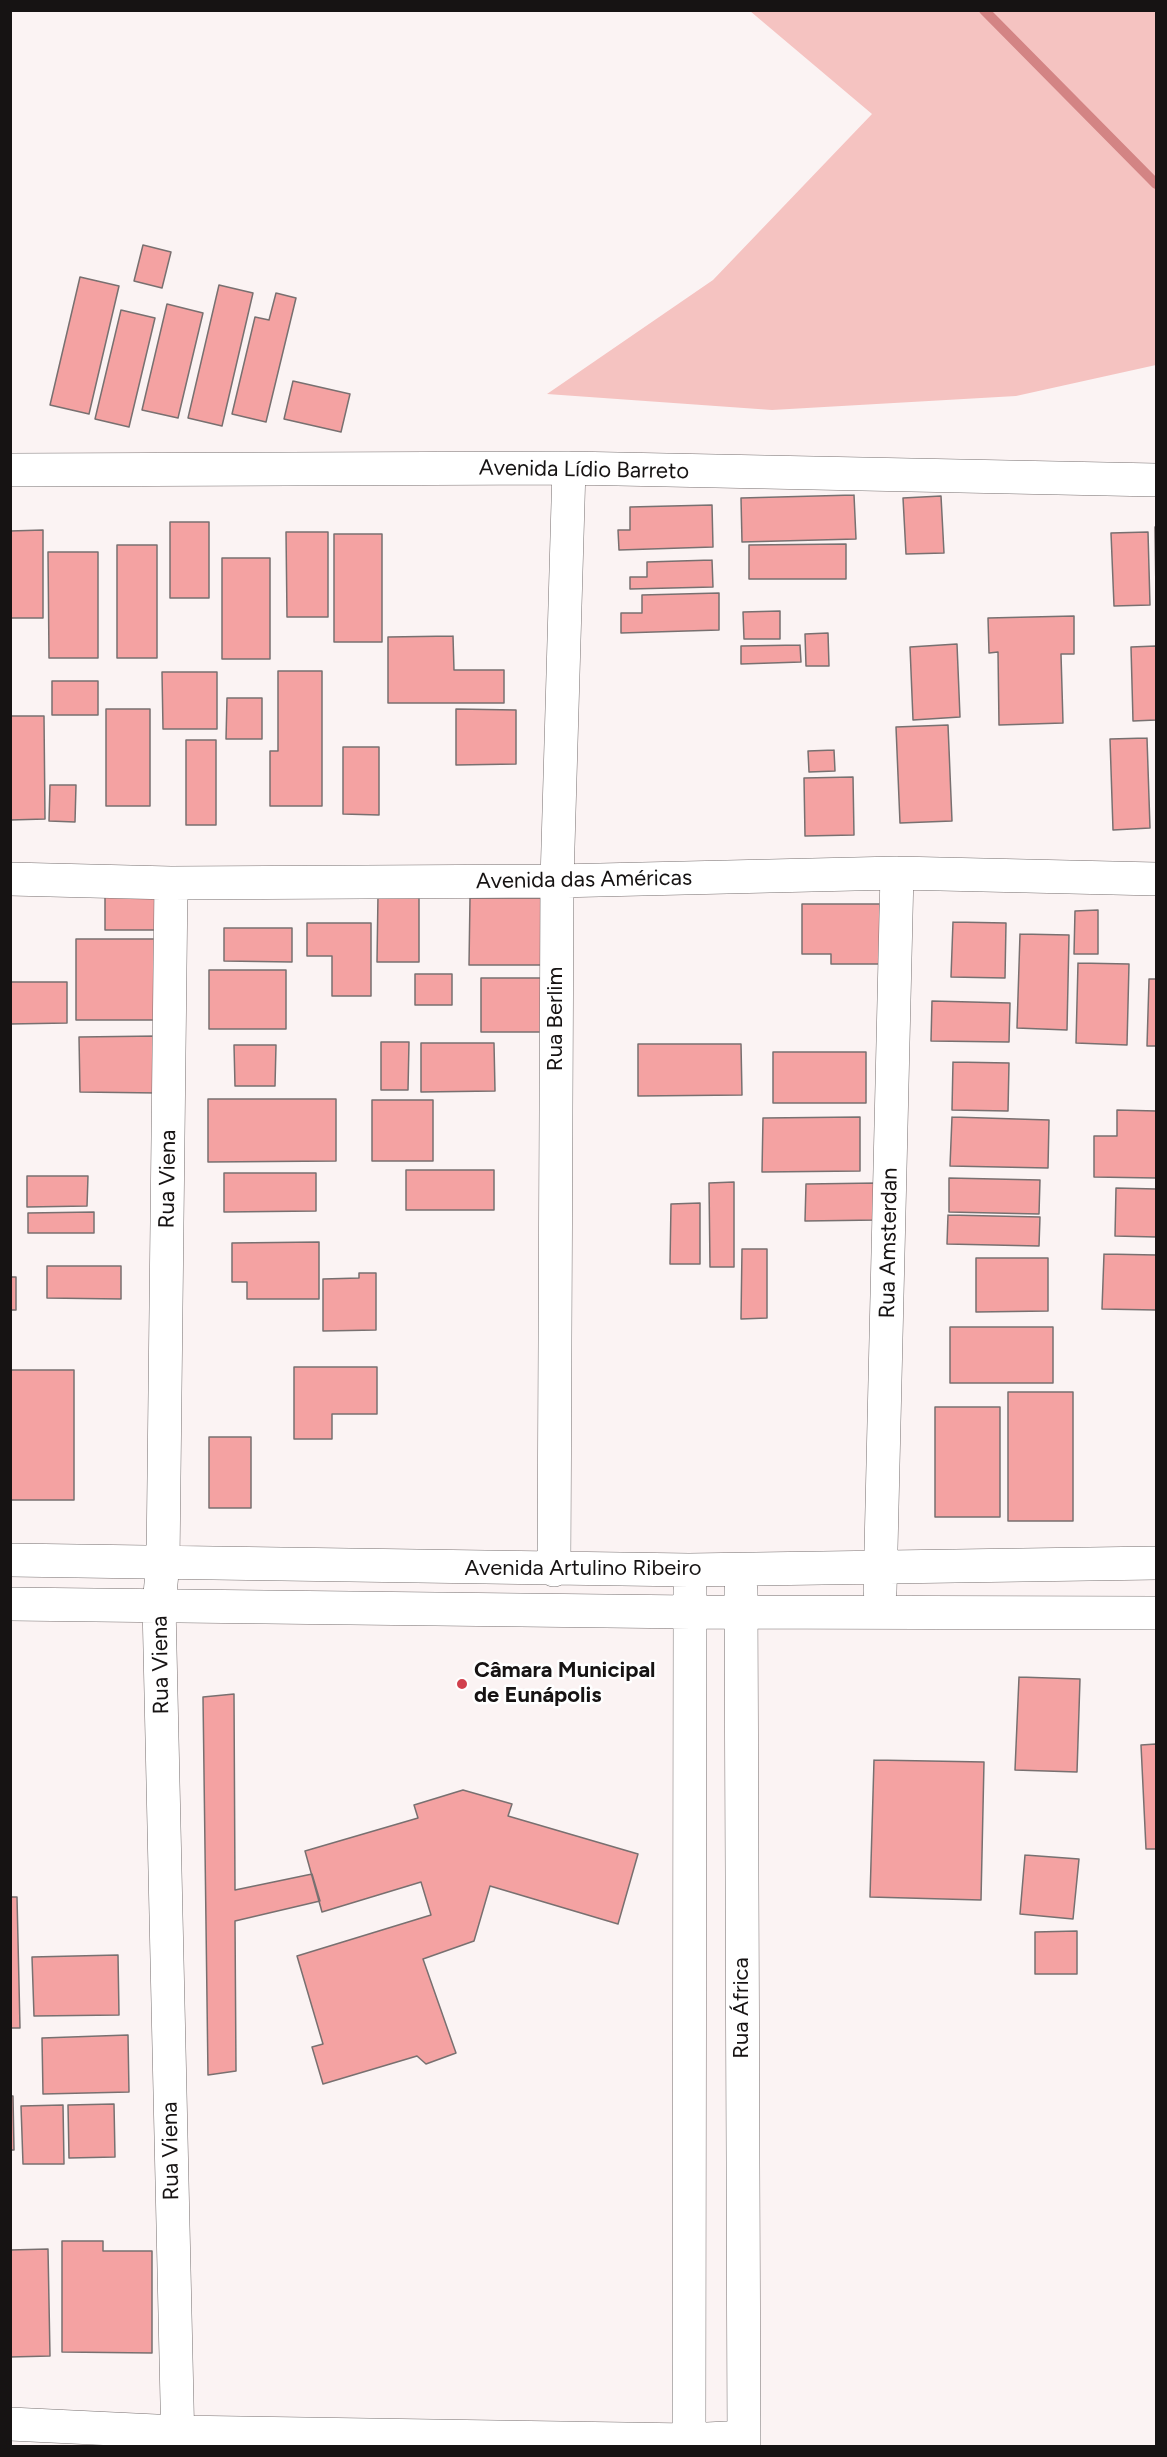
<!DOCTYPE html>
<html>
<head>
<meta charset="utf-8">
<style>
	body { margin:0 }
	#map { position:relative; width:1167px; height:2457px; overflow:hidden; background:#fbf3f3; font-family:Figtree,sans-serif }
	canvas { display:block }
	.frame { position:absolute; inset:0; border:12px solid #161313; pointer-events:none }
</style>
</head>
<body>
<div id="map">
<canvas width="1167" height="2457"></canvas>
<div class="frame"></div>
</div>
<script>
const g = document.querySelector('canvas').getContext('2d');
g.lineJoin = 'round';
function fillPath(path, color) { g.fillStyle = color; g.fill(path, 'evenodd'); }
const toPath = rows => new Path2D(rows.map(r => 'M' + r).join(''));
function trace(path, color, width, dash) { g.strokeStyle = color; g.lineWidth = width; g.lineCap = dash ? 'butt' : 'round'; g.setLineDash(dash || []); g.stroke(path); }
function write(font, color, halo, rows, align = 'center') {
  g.font = font + ' Figtree,sans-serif'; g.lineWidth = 5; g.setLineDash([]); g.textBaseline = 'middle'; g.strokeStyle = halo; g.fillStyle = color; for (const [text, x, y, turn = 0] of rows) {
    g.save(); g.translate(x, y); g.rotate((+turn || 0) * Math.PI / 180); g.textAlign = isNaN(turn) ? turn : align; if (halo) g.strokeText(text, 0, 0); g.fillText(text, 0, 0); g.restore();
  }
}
fillPath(toPath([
	[750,11,1156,11,1156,365,1016,396,772,410,547,394,713,280,872,114]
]), '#f5c3c1');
trace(toPath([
	[984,10,1156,184]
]), '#d38484', 10);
const building = toPath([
	[143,245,171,252,162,288,134,281,143,245],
	[80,277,119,286,89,414,50,405,80,277],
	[219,285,253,293,222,426,188,418,219,285],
	[276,293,296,298,266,422,232,414,255,317,269,320,276,293],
	[167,304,203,313,178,418,142,410,167,304],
	[121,310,155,318,129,427,95,419,121,310],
	[293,381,350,394,341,432,284,419,293,381],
	[854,495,856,539,742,542,741,498,854,495],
	[941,496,944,553,906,554,903,498,941,496],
	[712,505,713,547,619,550,618,530,630,530,630,507,712,505],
	[170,522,209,522,209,598,170,598,170,522],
	[1156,526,1156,595,1155,527,1156,526],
	[43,530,43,618,10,618,10,531,43,530],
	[286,532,328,532,328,617,287,617,286,532],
	[1148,532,1150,605,1114,606,1111,533,1148,532],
	[334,534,382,534,382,642,334,642,334,534],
	[846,544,846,579,749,579,749,545,846,544],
	[117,545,157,545,157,658,117,658,117,545],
	[48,552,98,552,98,658,49,658,48,552],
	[222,558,270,558,270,659,222,659,222,558],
	[712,560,713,587,630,589,630,577,647,577,647,562,712,560],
	[719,593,719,630,621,633,621,613,642,613,642,595,719,593],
	[780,611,780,639,744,639,743,612,780,611],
	[1074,616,1074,654,1061,654,1063,723,999,725,998,652,989,653,988,618,1074,616],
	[828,633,829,666,806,666,805,634,828,633],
	[453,636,454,670,504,670,504,703,388,703,388,637,453,636],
	[957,644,960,717,913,720,910,647,957,644],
	[800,645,801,662,741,664,741,646,800,645],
	[1156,646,1156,720,1133,721,1131,647,1156,646],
	[278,671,322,671,322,806,270,806,270,751,278,751,278,671],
	[162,672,217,672,217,729,163,729,162,672],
	[52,681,98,681,98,715,52,715,52,681],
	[227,698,262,698,262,739,226,739,227,698],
	[106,709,150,709,150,806,106,806,106,709],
	[456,709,516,710,516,764,456,765,456,709],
	[10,716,44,716,45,819,10,820,10,716],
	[948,725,952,821,900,823,896,727,948,725],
	[1147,738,1150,828,1113,830,1110,739,1147,738],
	[186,740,216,740,216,825,186,825,186,740],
	[343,747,379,747,379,815,343,814,343,747],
	[834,750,835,771,809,772,808,751,834,750],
	[853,777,854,835,805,836,804,778,853,777],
	[50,785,76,785,75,822,49,821,50,785],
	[105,892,161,892,161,930,105,930,105,892],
	[378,895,419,895,419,962,377,962,378,895],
	[470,898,542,898,542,965,469,965,470,898],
	[802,904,880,904,880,964,831,964,831,954,802,954,802,904],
	[1098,910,1098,954,1074,954,1075,911,1098,910],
	[953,922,1006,923,1005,978,951,977,953,922],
	[307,923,371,923,371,996,332,996,332,956,307,956,307,923],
	[224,928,292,928,292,962,224,961,224,928],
	[1020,934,1069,935,1067,1030,1017,1028,1020,934],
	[76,939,160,939,160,1020,76,1020,76,939],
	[1078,963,1129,964,1127,1045,1076,1043,1078,963],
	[209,970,286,970,286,1029,209,1029,209,970],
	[415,974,452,974,452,1005,415,1005,415,974],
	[481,978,547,978,547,1032,481,1032,481,978],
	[1149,979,1156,979,1156,1046,1147,1046,1149,979],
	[10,982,67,982,67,1023,10,1024,10,982],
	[932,1001,1010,1003,1009,1042,931,1041,932,1001],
	[158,1036,158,1093,80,1092,79,1037,158,1036],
	[381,1042,409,1042,408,1090,381,1090,381,1042],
	[421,1043,494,1043,495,1091,421,1092,421,1043],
	[638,1044,741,1044,742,1095,638,1096,638,1044],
	[234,1045,276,1045,275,1086,235,1086,234,1045],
	[773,1052,866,1052,866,1103,773,1103,773,1052],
	[953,1062,1009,1063,1008,1111,952,1110,953,1062],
	[208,1099,336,1099,336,1161,208,1162,208,1099],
	[372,1100,433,1100,433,1161,372,1161,372,1100],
	[1117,1110,1156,1111,1156,1178,1094,1177,1094,1136,1117,1136,1117,1110],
	[860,1117,860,1171,762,1172,763,1118,860,1117],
	[952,1117,1049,1120,1048,1168,950,1166,952,1117],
	[406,1170,494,1170,494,1210,406,1210,406,1170],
	[224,1173,316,1173,316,1211,224,1212,224,1173],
	[27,1176,88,1176,87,1206,27,1207,27,1176],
	[949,1178,1040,1180,1039,1214,949,1212,949,1178],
	[734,1182,734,1267,710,1267,709,1183,734,1182],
	[878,1183,878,1220,805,1221,806,1184,878,1183],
	[1116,1188,1156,1189,1156,1237,1115,1236,1116,1188],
	[700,1203,700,1264,670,1264,671,1204,700,1203],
	[94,1212,94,1233,28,1233,28,1213,94,1212],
	[948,1215,1040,1217,1039,1246,947,1244,948,1215],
	[319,1242,319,1299,247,1299,247,1282,232,1282,232,1243,319,1242],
	[742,1249,767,1249,767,1318,741,1319,742,1249],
	[1104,1254,1156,1255,1156,1310,1102,1309,1104,1254],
	[976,1258,1048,1258,1048,1311,976,1312,976,1258],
	[47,1266,121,1266,121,1299,47,1298,47,1266],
	[359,1273,376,1273,376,1330,323,1331,323,1279,359,1278,359,1273],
	[10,1277,16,1277,16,1310,10,1310,10,1277],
	[950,1327,1053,1327,1053,1383,950,1383,950,1327],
	[294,1367,377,1367,377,1414,332,1414,332,1439,294,1439,294,1367],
	[10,1370,74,1370,74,1500,10,1500,10,1370],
	[1008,1392,1073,1392,1073,1521,1008,1521,1008,1392],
	[935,1407,1000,1407,1000,1517,935,1517,935,1407],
	[209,1437,251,1437,251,1508,209,1508,209,1437],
	[1019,1677,1080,1679,1077,1772,1015,1770,1019,1677],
	[234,1694,235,1890,312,1874,320,1901,235,1921,236,2071,208,2075,203,1697,234,1694],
	[1156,1744,1156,1849,1146,1849,1141,1745,1156,1744],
	[874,1760,984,1762,981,1900,870,1897,874,1760],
	[463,1790,512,1804,508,1816,638,1854,618,1924,490,1886,474,1941,423,1959,456,2053,426,2064,417,2056,323,2084,312,2047,323,2044,297,1956,431,1915,421,1882,322,1912,305,1851,418,1818,414,1805,463,1790],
	[1025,1855,1079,1859,1073,1919,1020,1914,1025,1855],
	[10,1897,17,1897,20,2028,10,2028,10,1897],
	[1077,1931,1077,1974,1035,1974,1035,1932,1077,1931],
	[118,1955,119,2015,34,2016,32,1957,118,1955],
	[128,2035,129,2092,43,2094,42,2038,128,2035],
	[10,2096,13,2096,14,2150,10,2150,10,2096],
	[114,2104,115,2157,69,2158,68,2105,114,2104],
	[63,2105,64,2164,23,2164,21,2106,63,2105],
	[62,2241,103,2241,103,2251,152,2251,152,2353,62,2352,62,2241],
	[48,2249,50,2356,10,2357,10,2250,48,2249]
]);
fillPath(building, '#f4a2a2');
trace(building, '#787070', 1.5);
const street = toPath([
	[10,470,569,468,1156,480],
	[10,879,171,883,557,881,897,873,1156,879],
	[171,883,163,1562,159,1605,178,2446],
	[10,1560,689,1570,1156,1563],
	[554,1570,557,881,569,468],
	[741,1590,744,2446],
	[880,1591,897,873],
	[10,1604,691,1612,1156,1613],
	[10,2424,177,2432,689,2440,744,2437],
	[689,2446,690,1590]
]);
trace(street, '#787171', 34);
trace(street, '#fff', 33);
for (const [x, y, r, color] of [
	[462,1684,6,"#d1404d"]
]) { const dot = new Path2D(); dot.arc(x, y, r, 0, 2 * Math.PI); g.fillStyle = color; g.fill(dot); trace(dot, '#fff', 2); }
write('22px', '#161313', '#fff', [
	["Avenida Lídio Barreto",584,470,1],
	["Avenida das Américas",584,880,-1],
	["Rua Berlim",556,1019,-90],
	["Rua Viena",168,1179,-89],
	["Rua Amsterdan",889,1243,-89],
	["Avenida Artulino Ribeiro",583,1569],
	["Rua Viena",161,1665,-91],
	["Rua África",742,2008,-90],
	["Rua Viena",171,2151,-91]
]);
write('bold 22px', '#161313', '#fff', [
	["Câmara Municipal",474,1671],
	["de Eunápolis",474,1696]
], 'left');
</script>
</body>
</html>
